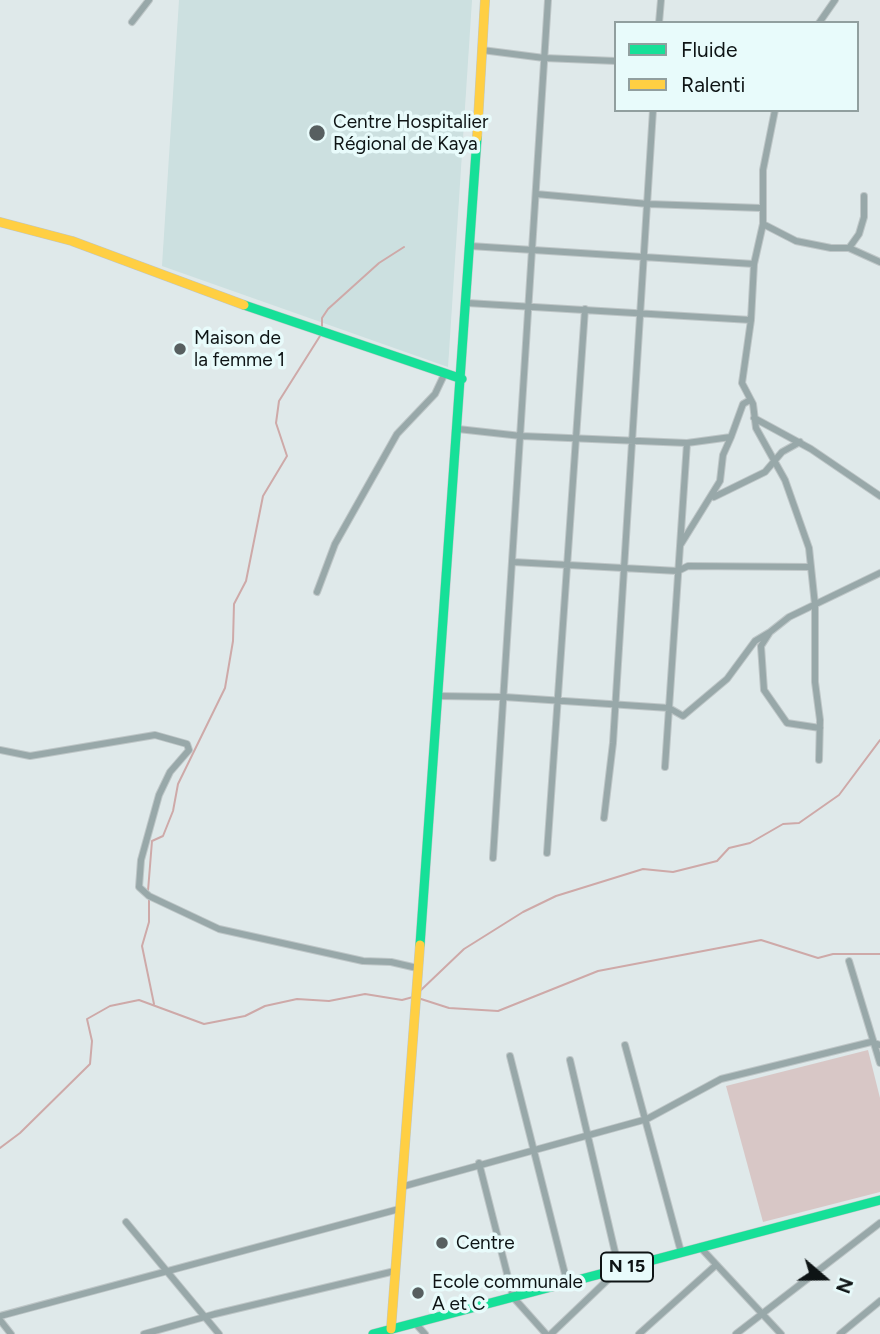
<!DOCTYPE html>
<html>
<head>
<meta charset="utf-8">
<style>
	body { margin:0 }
	#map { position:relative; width:880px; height:1334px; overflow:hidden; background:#dfe9ea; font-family:Figtree,sans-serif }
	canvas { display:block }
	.legend { position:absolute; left:614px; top:21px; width:245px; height:91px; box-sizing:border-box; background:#e8fbfb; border:2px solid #919f9f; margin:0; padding:9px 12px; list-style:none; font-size:21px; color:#0e1415 }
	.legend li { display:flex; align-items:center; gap:14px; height:35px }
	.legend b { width:35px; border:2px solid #919f9f }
	.north { position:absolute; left:789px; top:1243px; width:70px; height:70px; -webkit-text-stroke:5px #e8fbfb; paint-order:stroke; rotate:110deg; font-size:19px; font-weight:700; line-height:28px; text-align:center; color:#0e1415 }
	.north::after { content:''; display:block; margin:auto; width:24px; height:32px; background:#0e1415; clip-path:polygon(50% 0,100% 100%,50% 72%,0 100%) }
</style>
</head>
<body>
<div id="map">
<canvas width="880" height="1334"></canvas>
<ul class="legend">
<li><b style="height:9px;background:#16e098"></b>Fluide</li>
<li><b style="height:9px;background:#ffcf43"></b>Ralenti</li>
</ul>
<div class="north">N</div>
</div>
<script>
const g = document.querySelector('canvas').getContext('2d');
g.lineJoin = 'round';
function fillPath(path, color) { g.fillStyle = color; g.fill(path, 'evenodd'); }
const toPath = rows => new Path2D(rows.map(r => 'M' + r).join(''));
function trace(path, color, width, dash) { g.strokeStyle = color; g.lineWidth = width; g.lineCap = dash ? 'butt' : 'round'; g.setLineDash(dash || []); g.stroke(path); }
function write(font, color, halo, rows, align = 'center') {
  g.font = font + ' Figtree,sans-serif'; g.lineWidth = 7; g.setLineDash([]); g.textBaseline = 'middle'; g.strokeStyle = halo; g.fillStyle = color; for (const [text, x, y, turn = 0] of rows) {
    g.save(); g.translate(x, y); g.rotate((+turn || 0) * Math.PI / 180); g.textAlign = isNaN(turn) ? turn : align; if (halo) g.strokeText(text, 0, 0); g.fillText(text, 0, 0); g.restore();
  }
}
fillPath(toPath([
	[179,0,472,0,448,367,162,266]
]), '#cce0e0');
fillPath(toPath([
	[868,1050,880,1098,880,1192,763,1222,726,1086]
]), '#d8c7c6');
trace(toPath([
	[322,327,322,318,328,309,379,263,404,247],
	[148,891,152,841,163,836,173,811,178,784,225,688,233,641,234,604,246,581,263,496,287,456,276,423,279,401,320,336],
	[149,900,149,922,142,946,154,1004],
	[420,991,464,949,523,912,556,896,643,869,673,872,717,861,729,848,750,843,783,824,799,823,839,795,880,740],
	[421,999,449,1008,498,1011,598,971,761,940,818,958,833,954,880,954],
	[0,1148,20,1133,90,1064,92,1041,87,1019,110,1006,139,1000,204,1024,245,1016,265,1006,297,999,329,1001,365,994,402,1000,413,997]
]), '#cea9a8', 2);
const street = toPath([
	[132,22,149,0],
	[659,23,661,0],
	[819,23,835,0],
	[482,50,544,58,616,61],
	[536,194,648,204,761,208],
	[763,224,796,241,831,248,849,248,880,262],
	[470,246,754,264,751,320,742,383,753,404,756,428,785,480,809,548,815,605,815,682,820,720,819,760],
	[849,248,859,234,864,217,864,196],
	[754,264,763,224,763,170,775,110],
	[467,303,751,320],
	[754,418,811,449,880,496],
	[458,429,521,436,687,443,731,437,743,404,750,400],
	[714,497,765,472,782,452,800,442],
	[681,544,720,481,723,455,731,437],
	[513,562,678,571,688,566,811,567],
	[317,592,335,544,397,434,435,394,444,375],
	[438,696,504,697,669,708,683,716,727,679,755,641,770,632],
	[820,728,787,723,764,690,761,646,770,632,789,617,880,573],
	[0,750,30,756,155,735,187,744,189,750,170,772,159,795,141,860,139,887,149,896,219,929,363,961,391,962,417,968],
	[665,767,687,443],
	[604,818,613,743,653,110],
	[547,853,585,309],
	[493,858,548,0],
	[849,961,880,1063],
	[625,1045,681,1252],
	[510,1056,567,1282],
	[479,1163,513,1297,546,1334],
	[401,1187,647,1119,721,1079,871,1042,880,1045],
	[126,1222,219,1334],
	[700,1247,781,1334],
	[0,1316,399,1209],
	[0,1320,11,1334],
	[415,1323,425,1334],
	[144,1334,215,1314,395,1271],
	[551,1334,619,1269,570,1060],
	[639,1334,716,1265],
	[736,1334,880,1223],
	[840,1334,880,1301]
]);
const fast = toPath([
	[244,305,462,379],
	[420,945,477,138],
	[373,1334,880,1200]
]);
const slow = toPath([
	[477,138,485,0],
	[0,222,72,241,244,305],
	[391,1329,420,945]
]);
trace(street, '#bec6c7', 8);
trace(fast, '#bec6c7', 10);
trace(slow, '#bec6c7', 10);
trace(street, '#98a8a9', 6);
trace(fast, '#16e098', 9);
trace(slow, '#ffcf43', 9);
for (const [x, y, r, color] of [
	[317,133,9,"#575f60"],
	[180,349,7,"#575f60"],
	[442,1243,7,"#575f60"],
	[418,1293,7,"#575f60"]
]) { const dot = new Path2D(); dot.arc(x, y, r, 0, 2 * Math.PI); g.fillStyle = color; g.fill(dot); trace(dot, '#e8fbfb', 2.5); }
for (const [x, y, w] of [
	[627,1267,52]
]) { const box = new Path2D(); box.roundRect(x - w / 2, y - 14.5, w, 29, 5); g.fillStyle = '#e8fbfb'; g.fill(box); trace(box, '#0e1415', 2); }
write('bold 18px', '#0e1415', null, [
	["N 15",627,1267]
]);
write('19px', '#0e1415', '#e8fbfb', [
	["Centre Hospitalier",333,122],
	["Régional de Kaya",333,144],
	["Maison de",194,338],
	["la femme 1",194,360],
	["Centre",456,1243],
	["Ecole communale",432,1282],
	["A et C",432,1304]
], 'left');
</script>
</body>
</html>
